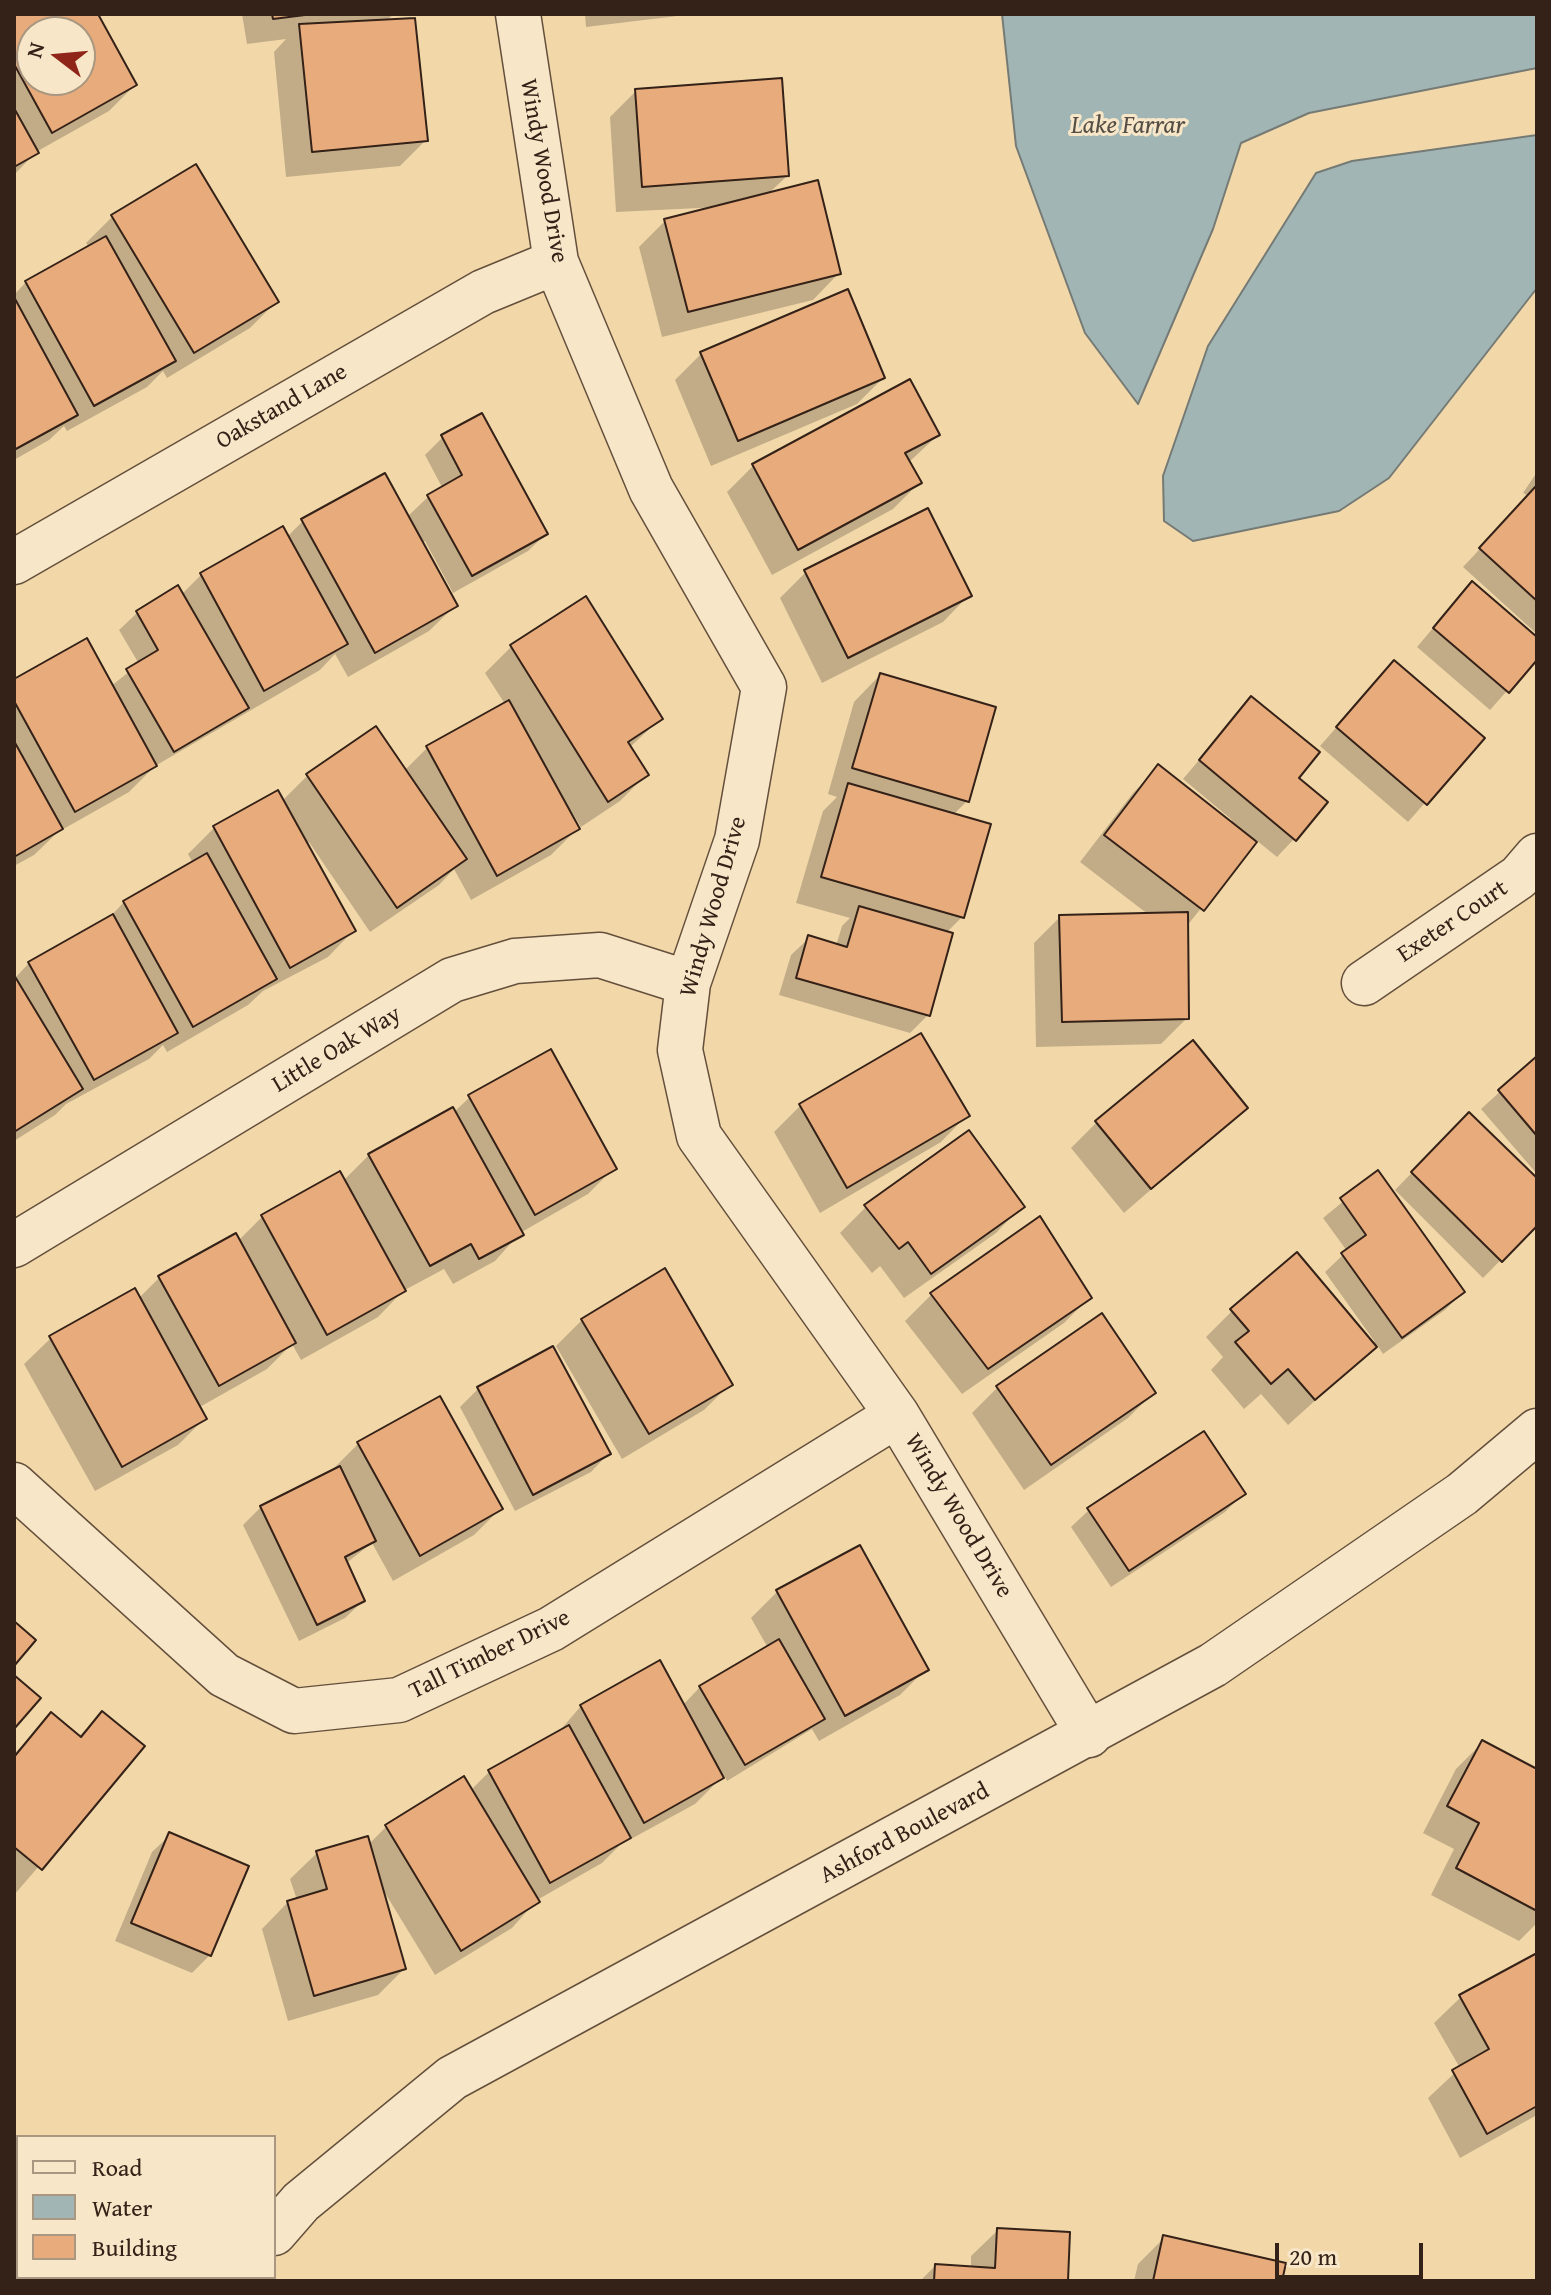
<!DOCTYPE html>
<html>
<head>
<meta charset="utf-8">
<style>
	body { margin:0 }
	#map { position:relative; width:1551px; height:2295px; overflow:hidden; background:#f2d8a9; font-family:"Gentium Book Plus",serif }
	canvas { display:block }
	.frame { position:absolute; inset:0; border:16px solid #342117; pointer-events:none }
	.legend { position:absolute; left:16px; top:2135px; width:260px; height:144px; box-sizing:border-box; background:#f7e6c7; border:2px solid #a99781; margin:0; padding:10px 14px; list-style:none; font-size:24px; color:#342117 }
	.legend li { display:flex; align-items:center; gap:16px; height:40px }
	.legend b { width:40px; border:2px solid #a99781 }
	.north { position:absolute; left:16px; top:16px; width:80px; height:80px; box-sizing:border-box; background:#f7e6c7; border:2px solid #a99781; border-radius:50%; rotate:286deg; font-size:22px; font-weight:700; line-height:32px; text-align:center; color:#342117 }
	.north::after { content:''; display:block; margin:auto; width:28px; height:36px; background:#8f2418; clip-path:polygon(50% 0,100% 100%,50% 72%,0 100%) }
	.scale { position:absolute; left:1275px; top:2243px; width:148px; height:36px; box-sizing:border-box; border:4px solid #342117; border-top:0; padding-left:10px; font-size:24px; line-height:28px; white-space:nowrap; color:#342117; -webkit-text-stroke:6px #f7e6c7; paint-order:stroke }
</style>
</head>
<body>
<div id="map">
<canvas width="1551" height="2295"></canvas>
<div class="frame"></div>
<ul class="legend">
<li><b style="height:10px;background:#f7e6c7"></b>Road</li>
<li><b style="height:22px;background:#a1b6b4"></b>Water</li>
<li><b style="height:22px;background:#e7ab7c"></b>Building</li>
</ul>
<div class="north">N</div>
<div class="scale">20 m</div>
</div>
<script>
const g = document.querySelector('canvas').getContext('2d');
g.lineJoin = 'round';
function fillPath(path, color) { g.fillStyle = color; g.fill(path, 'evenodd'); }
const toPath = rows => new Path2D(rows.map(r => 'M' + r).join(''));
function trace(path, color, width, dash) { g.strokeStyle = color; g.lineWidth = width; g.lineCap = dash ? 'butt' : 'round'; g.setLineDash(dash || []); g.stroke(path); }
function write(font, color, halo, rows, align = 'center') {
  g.font = font + ' "Gentium Book Plus",serif'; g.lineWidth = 6; g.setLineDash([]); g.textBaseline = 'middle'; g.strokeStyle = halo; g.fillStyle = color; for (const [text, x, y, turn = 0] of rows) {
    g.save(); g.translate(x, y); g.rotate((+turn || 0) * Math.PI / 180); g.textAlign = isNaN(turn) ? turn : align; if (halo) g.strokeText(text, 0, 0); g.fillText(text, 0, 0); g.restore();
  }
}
const water = toPath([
	[1002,14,1537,14,1537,68,1309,113,1241,143,1213,229,1138,404,1085,333,1016,146,1002,14],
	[1537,135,1537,288,1389,478,1339,511,1193,541,1164,521,1163,476,1208,346,1316,173,1352,161,1537,135]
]);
fillPath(water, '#a1b6b4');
trace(water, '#757a75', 2);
fillPath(toPath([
	[14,14,96,14,135,85,109,111,36,152,14,175],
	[32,32,80,32,80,80,32,80],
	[242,14,394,14,386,21,426,140,400,166,286,177,274,52,286,39,247,44],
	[585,14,694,14,586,27],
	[636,91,787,176,767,195,839,273,813,300,662,337,639,247,665,221,720,207,616,212,610,117],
	[112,217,276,302,250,328,167,378,163,371,147,387,67,431,64,426,49,440,14,460,14,295,26,282,89,247,86,243],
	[701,354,883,378,857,404,711,466,675,380],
	[938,435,908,463,919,483,893,509,772,575,727,492,753,466],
	[443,437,546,534,528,551,453,593,425,541,421,543,456,605,429,631,348,677,335,654,320,670,155,766,129,792,58,832,34,855,14,866,14,681,111,686,139,664,119,630,137,613,177,588,181,595,201,575,287,537,303,521,407,517,428,497,443,489,425,455],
	[1537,472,1537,634,1463,567,1529,496,1523,493],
	[806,572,969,595,943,622,822,683,780,598],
	[585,599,661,718,629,748,646,775,620,801,581,827,570,809,567,811,577,829,551,855,471,900,454,869,439,885,370,932,309,842,306,844,354,930,328,957,263,991,248,1005,167,1052,163,1045,149,1059,66,1104,55,1115,14,1141,14,979,29,963,106,921,124,902,193,863,188,854,214,828,278,792,282,801,307,776,375,729,404,771,427,748,505,704,485,673,511,647],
	[1455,602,1537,640,1537,657,1490,710,1417,647],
	[1394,662,1482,738,1408,822,1320,746],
	[880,675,967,801,953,815,962,917,946,933,928,1015,910,1033,779,995,791,955,809,938,836,946,842,926,850,918,796,903,823,811,837,797,828,794,854,702],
	[1252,698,1296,778,1294,839,1277,857,1256,840,1186,927,1187,1018,1161,1044,1036,1047,1034,943,1060,917,1149,915,1080,862,1133,793,1159,767,1230,823,1232,820,1183,779],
	[921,1035,967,1115,941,1142,820,1213,774,1132,800,1106],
	[1537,1058,1537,1174,1481,1109],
	[470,1097,614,1168,588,1194,520,1233,495,1261,453,1284,444,1269,403,1291,378,1317,301,1360,292,1344,267,1369,198,1408,204,1419,178,1445,95,1491,24,1364,51,1338,138,1299,159,1278,235,1236,238,1241,262,1217,343,1181,369,1155,454,1112],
	[1245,1108,1124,1213,1071,1148,1097,1122],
	[1469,1114,1537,1181,1537,1223,1483,1278,1395,1190],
	[1378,1173,1463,1292,1445,1310,1383,1354,1377,1345,1288,1425,1261,1394,1244,1409,1211,1370,1223,1357,1206,1337,1232,1311,1375,1342,1325,1272,1347,1251,1323,1218],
	[1022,1206,996,1233,904,1298,880,1266,872,1273,840,1233,866,1207],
	[931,1295,1090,1297,1064,1323,962,1394,905,1321],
	[582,1320,730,1384,704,1410,622,1459,556,1346],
	[552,1349,608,1454,591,1472,515,1511,460,1407,478,1389],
	[998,1387,1154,1392,1128,1418,1024,1490,972,1413],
	[358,1444,500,1509,474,1535,393,1581,372,1543,345,1564,363,1601,345,1618,299,1641,243,1525,261,1507,332,1470],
	[1243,1494,1225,1512,1111,1587,1071,1527,1089,1510],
	[777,1592,926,1669,900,1695,819,1741,812,1729,727,1781,724,1775,695,1804,620,1845,602,1863,537,1900,512,1928,435,1975,382,1888,404,1969,378,1995,288,2021,262,1929,288,1902,297,1900,290,1879,317,1853,368,1845,386,1827,470,1791,489,1772,556,1735,581,1706,682,1706,700,1687,768,1648,751,1618],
	[102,1714,142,1747,14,1895,14,1754,51,1715,78,1737],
	[1482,1743,1537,1771,1537,1923,1519,1941,1431,1895,1454,1849,1423,1833,1456,1769],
	[170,1835,210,1955,192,1973,115,1941,152,1852],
	[1537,1956,1537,2115,1460,2158,1428,2098,1460,2068,1434,2023,1461,1997],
	[998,2230,1066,2281,920,2281,935,2266,971,2268,971,2256],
	[1164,2238,1280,2281,1134,2281,1138,2264]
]), '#0003');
const building = toPath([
	[14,14,98,14,137,85,52,133,14,64,14,14],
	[32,32,80,32,80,80,32,80,32,32],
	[272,14,313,14,273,19,272,14],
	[415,18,428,141,312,152,299,24,415,18],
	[782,78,789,176,642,187,635,89,782,78],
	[14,108,39,153,14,167,14,108],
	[196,164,279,302,194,353,111,215,196,164],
	[818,180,841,274,688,312,664,219,818,180],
	[106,236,176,361,94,406,25,281,106,236],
	[848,289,885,378,738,441,700,352,848,289],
	[14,297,78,415,14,450,14,297],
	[910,379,940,435,905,453,922,483,798,550,752,464,910,379],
	[482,413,548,534,472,576,427,495,462,475,441,435,482,413],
	[385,473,458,606,375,653,301,519,385,473],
	[1536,486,1537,487,1537,601,1479,548,1536,486],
	[928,508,972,596,848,658,804,570,928,508],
	[283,526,348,644,264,691,200,573,283,526],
	[1472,581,1537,637,1537,660,1509,693,1433,628,1472,581],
	[178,585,249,708,174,752,126,669,158,650,136,611,178,585],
	[586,596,663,719,628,742,649,775,608,802,510,645,586,596],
	[87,638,157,766,75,812,14,701,14,679,87,638],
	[1394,660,1485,738,1427,805,1336,727,1394,660],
	[880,673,996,707,969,802,852,768,880,673],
	[1251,696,1320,752,1299,778,1328,802,1296,841,1199,760,1251,696],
	[509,700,580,829,497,876,426,746,509,700],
	[376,726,467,859,397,908,306,774,376,726],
	[14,741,63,829,14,857,14,741],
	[1158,764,1257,842,1204,911,1104,835,1158,764],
	[848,783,991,824,964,918,821,877,848,783],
	[278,790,356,931,290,968,213,826,278,790],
	[207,853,277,979,193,1027,123,901,207,853],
	[859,906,953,933,930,1016,796,978,808,935,847,947,859,906],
	[1188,912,1189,1019,1062,1022,1059,915,1188,912],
	[113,914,178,1033,94,1080,28,962,113,914],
	[14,975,83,1089,14,1132,14,975],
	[921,1033,970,1116,847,1188,799,1104,921,1033],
	[1193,1040,1248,1108,1151,1189,1095,1121,1193,1040],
	[551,1049,617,1169,535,1215,468,1095,551,1049],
	[1537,1056,1537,1136,1498,1090,1537,1056],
	[453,1107,524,1235,479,1259,471,1244,430,1266,368,1154,453,1107],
	[1469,1112,1537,1178,1537,1226,1502,1262,1411,1172,1469,1112],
	[969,1130,1025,1207,931,1274,908,1242,899,1249,864,1205,969,1130],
	[1378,1170,1465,1292,1402,1338,1341,1253,1366,1235,1340,1198,1378,1170],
	[340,1171,406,1291,327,1335,261,1215,340,1171],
	[1040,1216,1092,1298,988,1369,930,1293,1040,1216],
	[236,1233,296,1343,219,1386,158,1276,236,1233],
	[1297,1252,1377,1347,1315,1400,1288,1369,1271,1384,1235,1342,1249,1331,1230,1309,1297,1252],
	[665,1268,733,1385,649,1434,581,1319,665,1268],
	[135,1288,207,1419,122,1467,49,1336,135,1288],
	[1102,1313,1156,1393,1051,1465,996,1386,1102,1313],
	[553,1346,611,1454,533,1495,477,1387,553,1346],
	[440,1396,503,1509,420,1556,357,1442,440,1396],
	[1204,1431,1246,1494,1129,1571,1087,1508,1204,1431],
	[340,1466,376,1541,345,1557,365,1601,317,1625,260,1506,340,1466],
	[860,1545,929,1670,845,1716,776,1590,860,1545],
	[14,1621,36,1640,14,1666,14,1621],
	[779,1639,825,1719,745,1765,699,1686,779,1639],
	[660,1660,724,1778,644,1823,580,1705,660,1660],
	[14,1675,41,1698,14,1729,14,1675],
	[102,1711,145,1746,42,1870,14,1847,14,1757,51,1712,81,1737,102,1711],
	[569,1725,631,1838,550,1883,488,1770,569,1725],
	[1482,1740,1537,1769,1537,1911,1456,1868,1479,1823,1447,1806,1482,1740],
	[464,1776,540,1902,461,1951,385,1825,464,1776],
	[169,1832,249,1866,211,1956,131,1923,169,1832],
	[368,1836,406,1969,314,1996,287,1901,327,1889,316,1851,368,1836],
	[1537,1953,1537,2106,1487,2134,1452,2070,1489,2049,1459,1995,1537,1953],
	[997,2228,1070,2232,1068,2281,934,2281,935,2264,995,2268,997,2228],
	[1163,2235,1286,2263,1282,2281,1153,2281,1163,2235]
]);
fillPath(building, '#e7ab7c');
trace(building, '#342117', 2);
const minor = toPath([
	[518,14,556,262,651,489,764,687,737,840,688,983,680,1050,699,1136,897,1415,1089,1735],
	[14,562,483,292,556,262],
	[1364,983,1519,877,1537,856],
	[14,1245,452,980,515,961,600,955,688,983],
	[14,1485,224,1675,294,1711,399,1700,551,1629,897,1415]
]);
const tertiary = toPath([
	[274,2233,301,2202,452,2078,1213,1665,1462,1494,1537,1431],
	[232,2281,236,2277]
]);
trace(minor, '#644f3c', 47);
trace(tertiary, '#644f3c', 47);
trace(minor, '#f7e6c7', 44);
trace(tertiary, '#f7e6c7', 44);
write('24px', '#342117', '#f7e6c7', [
	["Windy Wood Drive",543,171,80],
	["Oakstand Lane",282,407,-30],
	["Windy Wood Drive",714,907,-74],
	["Exeter Court",1453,922,-34],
	["Little Oak Way",337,1050,-31],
	["Windy Wood Drive",958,1516,59],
	["Tall Timber Drive",490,1655,-26],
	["Ashford Boulevard",905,1834,-28]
]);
write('italic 26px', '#554e46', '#f7e6c7', [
	["Lake Farrar",1128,126]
]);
</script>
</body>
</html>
